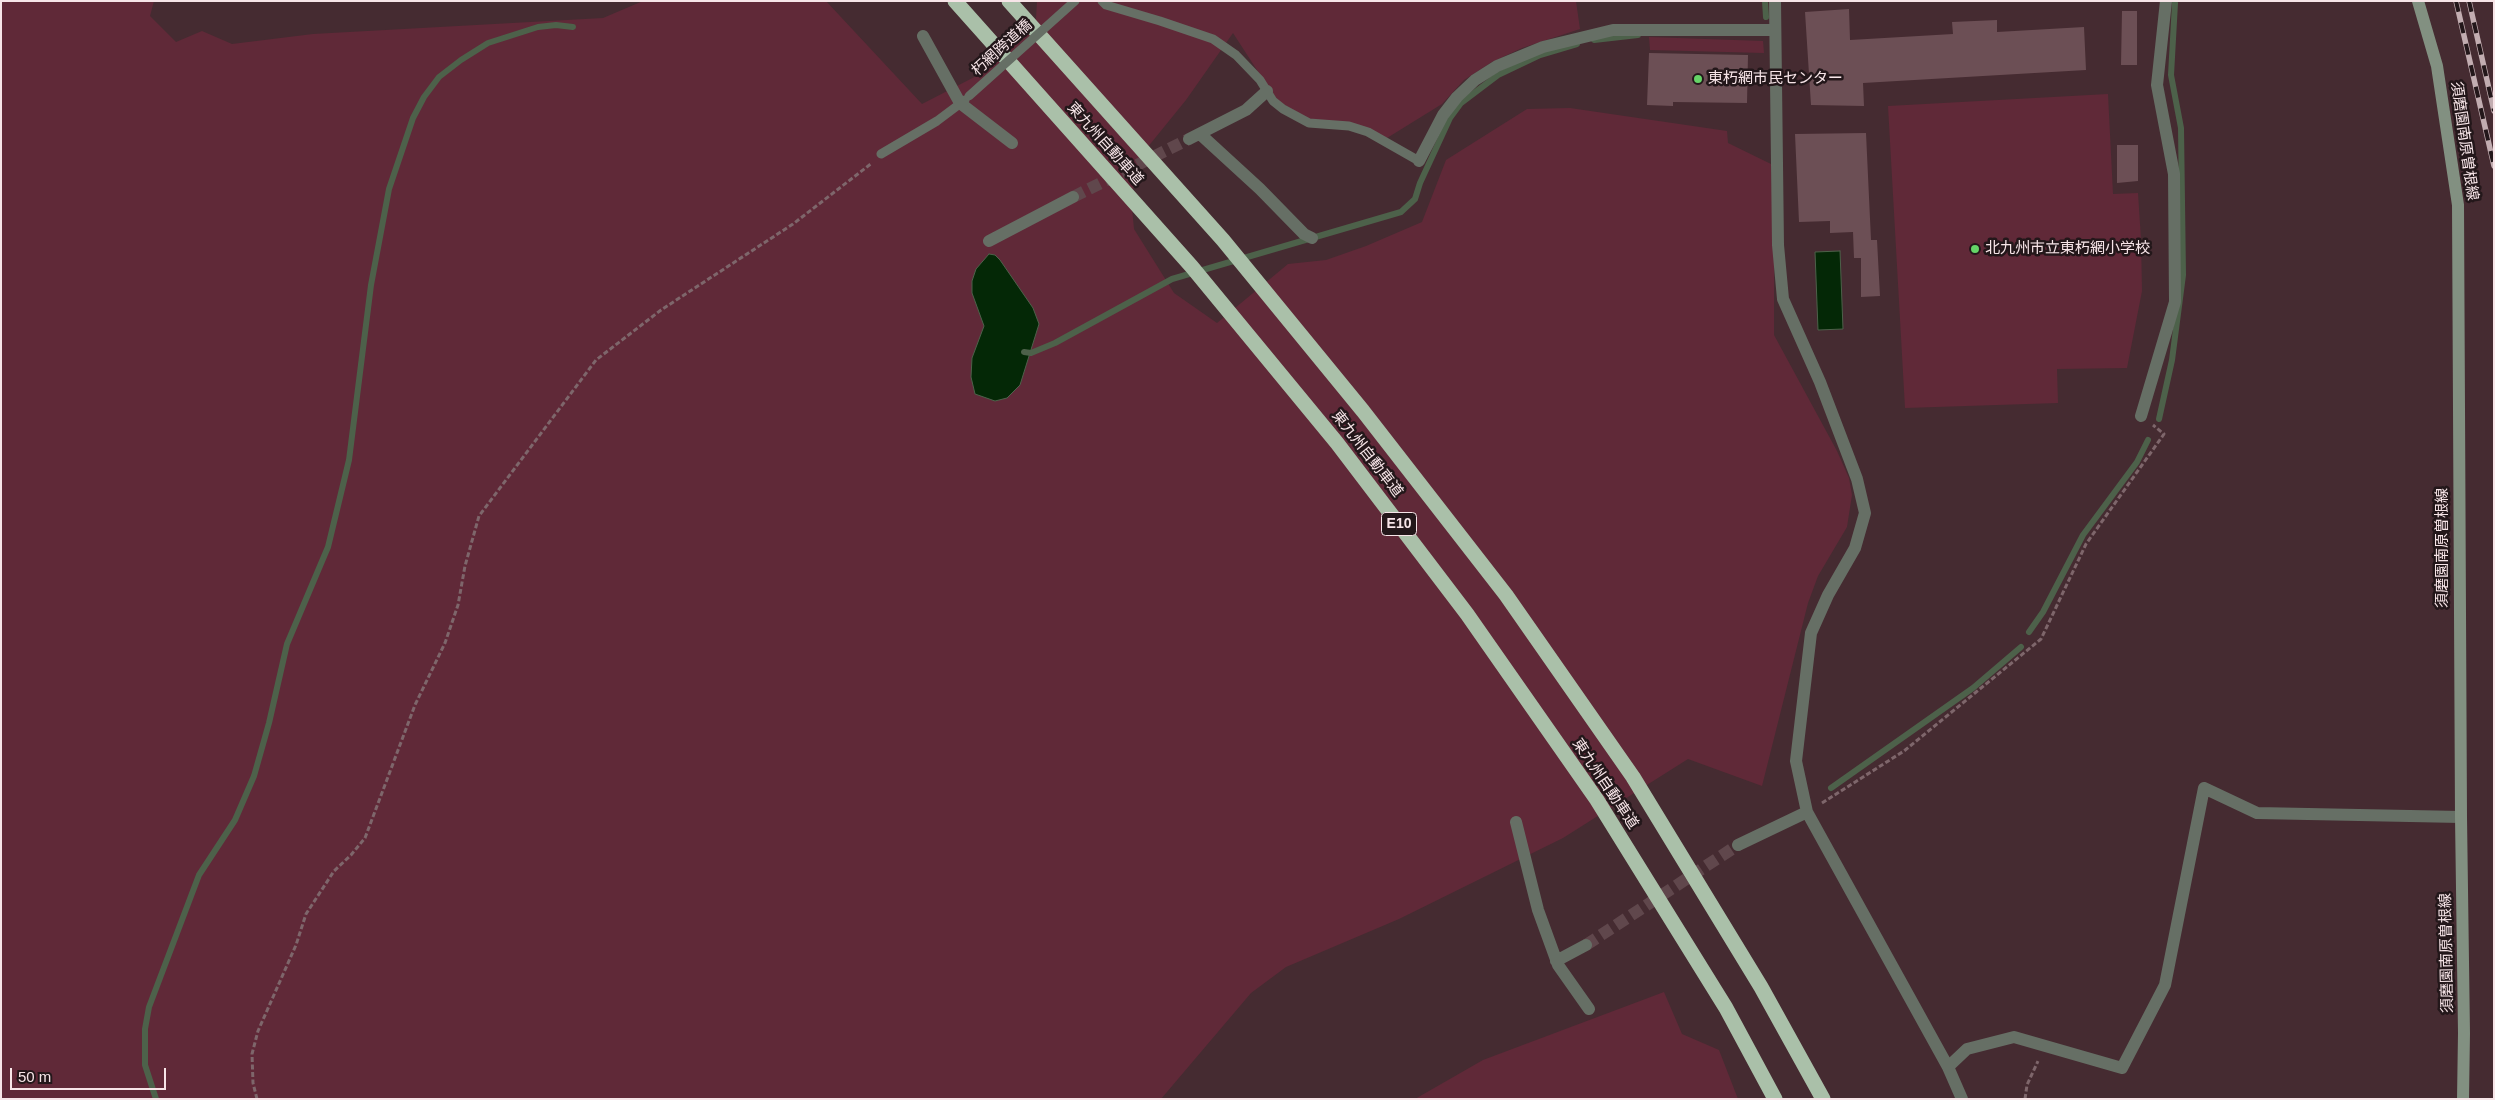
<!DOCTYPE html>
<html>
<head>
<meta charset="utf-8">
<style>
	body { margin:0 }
	#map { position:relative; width:2495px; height:1100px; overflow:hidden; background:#452b31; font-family:Arial,sans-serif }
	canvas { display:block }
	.frame { position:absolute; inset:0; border:2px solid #f7e5e8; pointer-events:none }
	.scale { position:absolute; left:10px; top:1068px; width:156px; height:22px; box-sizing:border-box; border:2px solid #f7e5e8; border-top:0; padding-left:6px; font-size:15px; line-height:18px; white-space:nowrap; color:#f7e5e8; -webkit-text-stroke:4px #23171a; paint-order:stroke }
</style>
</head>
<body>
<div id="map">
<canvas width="2495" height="1100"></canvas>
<div class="frame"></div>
<div class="scale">50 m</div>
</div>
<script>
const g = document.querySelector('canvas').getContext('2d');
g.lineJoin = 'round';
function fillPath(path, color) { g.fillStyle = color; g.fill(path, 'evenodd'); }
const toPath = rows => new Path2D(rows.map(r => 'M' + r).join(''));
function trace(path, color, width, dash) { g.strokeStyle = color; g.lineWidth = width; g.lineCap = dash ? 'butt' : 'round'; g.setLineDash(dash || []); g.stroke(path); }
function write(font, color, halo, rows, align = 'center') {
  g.font = font + ' Arial,"Noto Sans JP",sans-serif'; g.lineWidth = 5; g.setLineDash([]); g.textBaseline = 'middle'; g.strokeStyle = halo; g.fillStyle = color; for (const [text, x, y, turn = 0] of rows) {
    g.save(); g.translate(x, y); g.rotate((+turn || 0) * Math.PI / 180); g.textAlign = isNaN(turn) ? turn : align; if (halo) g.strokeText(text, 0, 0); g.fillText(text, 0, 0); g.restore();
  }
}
fillPath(toPath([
	[1,1,154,1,150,16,176,42,202,31,232,44,313,34,603,18,643,1,826,1,922,104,988,70,1018,42,1036,19,1037,1,1576,1,1580,29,1522,48,1492,62,1464,80,1442,104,1387,138,1312,121,1277,101,1233,33,1186,100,1147,148,1138,167,1131,198,1134,229,1174,293,1217,323,1288,264,1326,260,1366,246,1422,222,1446,160,1527,109,1570,108,1727,131,1728,143,1771,164,1774,244,1774,335,1837,451,1849,478,1852,495,1847,527,1818,576,1808,603,1762,786,1688,759,1563,838,1399,919,1286,967,1251,993,1161,1099,1,1099],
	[1649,37,1763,41,1764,53,1650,50],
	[2108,94,2113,194,2138,193,2141,239,2142,291,2127,368,2057,369,2058,403,1905,408,1888,106],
	[1664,992,1682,1034,1719,1050,1738,1099,1415,1099,1483,1060]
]), '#602938');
const water = toPath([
	[1840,251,1843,329,1818,330,1815,252,1840,251],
	[989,254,995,255,1000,260,1033,308,1039,324,1020,385,1007,398,995,401,975,394,971,377,972,358,984,326,972,293,972,281,976,269,989,254]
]);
fillPath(water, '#042806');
trace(water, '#4d614a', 1);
trace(toPath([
	[1765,1,1766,17],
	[1594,40,1638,35],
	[1024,352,1031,353,1055,343,1172,279,1401,212,1415,199,1420,183,1450,118,1461,103,1498,75,1540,55,1577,44],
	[2159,419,2172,360,2183,275,2181,128,2171,75,2175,3],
	[2029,632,2043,612,2083,535,2137,462,2148,440],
	[1831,788,1973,688,2021,647],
	[156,1099,145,1065,145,1029,149,1007,199,875,235,820,254,776,269,723,287,644,328,547,349,460,371,285,389,189,413,118,424,97,439,77,461,60,488,43,538,27,556,25,573,27]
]), '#4d614a', 6);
fillPath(toPath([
	[1849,9,1850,40,1953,34,1952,22,1997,20,1997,32,2084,27,2086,70,1863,83,1864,106,1811,105,1805,12],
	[2122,11,2137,11,2137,65,2121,65],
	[1649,53,1748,55,1747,103,1673,102,1673,106,1647,105],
	[1866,133,1871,240,1877,240,1880,296,1861,297,1861,258,1854,258,1853,232,1830,233,1830,221,1799,222,1795,134],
	[2117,145,2138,145,2138,181,2117,183]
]), '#6c4f55');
trace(toPath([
	[1073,197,1189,139],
	[1586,945,1738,845]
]), '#60474c', 12, [12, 6]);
trace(toPath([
	[1749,79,1759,79],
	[1822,803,1904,751,2041,639,2086,544,2164,434,2153,425],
	[257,1099,253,1083,252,1054,258,1031,296,945,306,914,334,871,351,855,365,838,415,705,445,643,458,605,465,566,479,516,596,360,661,310,793,224,872,163],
	[2025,1099,2027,1085,2038,1061]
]), '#7e666b', 3, [5, 2.5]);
trace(toPath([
	[1102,1,1106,5,1160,21,1213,39,1236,55,1260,80,1273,101,1283,109,1309,123,1349,126,1368,132,1419,161],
	[881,154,937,121,965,100]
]), '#666f65', 9);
trace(toPath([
	[1775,1,1778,245,1783,299,1820,382,1857,479,1865,513,1855,548,1828,595,1811,633,1796,761,1807,812,1948,1067,1962,1099],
	[923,36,960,103,1012,143],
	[1200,134,1260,189,1304,234,1312,238],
	[1189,139,1246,110,1267,91],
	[1419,161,1443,115,1457,97,1475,80,1497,66,1543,47,1613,30,1775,30],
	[989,241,1073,197],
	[2141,416,2175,302,2174,174,2157,85,2166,1],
	[1516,822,1538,910,1558,965,1589,1009],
	[1738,845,1807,812],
	[1556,961,1586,945],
	[1948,1067,1967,1049,2014,1037,2122,1068,2165,985,2204,788,2257,813,2461,817]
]), '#666f65', 12);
trace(toPath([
	[2418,1,2437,66,2458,205,2461,817,2464,1033,2463,1099]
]), '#829081', 12);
trace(toPath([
	[955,1,1192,267,1337,443,1467,614,1597,800,1726,1008,1775,1099],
	[1009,1,1223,240,1363,411,1506,595,1633,777,1761,987,1823,1099]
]), '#aac0a9', 15);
const rail = toPath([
	[2456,1,2494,166],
	[2469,1,2494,111]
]);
trace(rail, '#c2adb1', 5.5);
trace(rail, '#23171a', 4, [11]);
trace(toPath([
	[969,96,1075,1]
]), '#666f65', 9);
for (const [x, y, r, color] of [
	[1698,79,5,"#65d467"],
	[1975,249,5,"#65d467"]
]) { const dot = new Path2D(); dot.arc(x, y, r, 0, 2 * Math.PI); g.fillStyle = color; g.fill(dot); trace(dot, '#23171a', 2); }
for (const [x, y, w] of [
	[1399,524,35]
]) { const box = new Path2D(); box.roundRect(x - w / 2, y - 11.5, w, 23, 4); g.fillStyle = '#23171a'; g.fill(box); trace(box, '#f7e5e8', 1); }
write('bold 14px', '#f7e5e8', null, [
	["E10",1399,524]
]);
write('15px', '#f7e5e8', '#23171a', [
	["朽網跨道橋",1002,48,-42],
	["須磨園南原曽根線",2464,141,82],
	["東九州自動車道",1105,144,48],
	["東九州自動車道",1367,454,52],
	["須磨園南原曽根線",2443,548,-90],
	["東九州自動車道",1605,784,56],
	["須磨園南原曽根線",2447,953,-91]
]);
write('15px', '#f7e5e8', '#23171a', [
	["東朽網市民センター",1708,79],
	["北九州市立東朽網小学校",1985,249]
], 'left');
</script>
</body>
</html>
